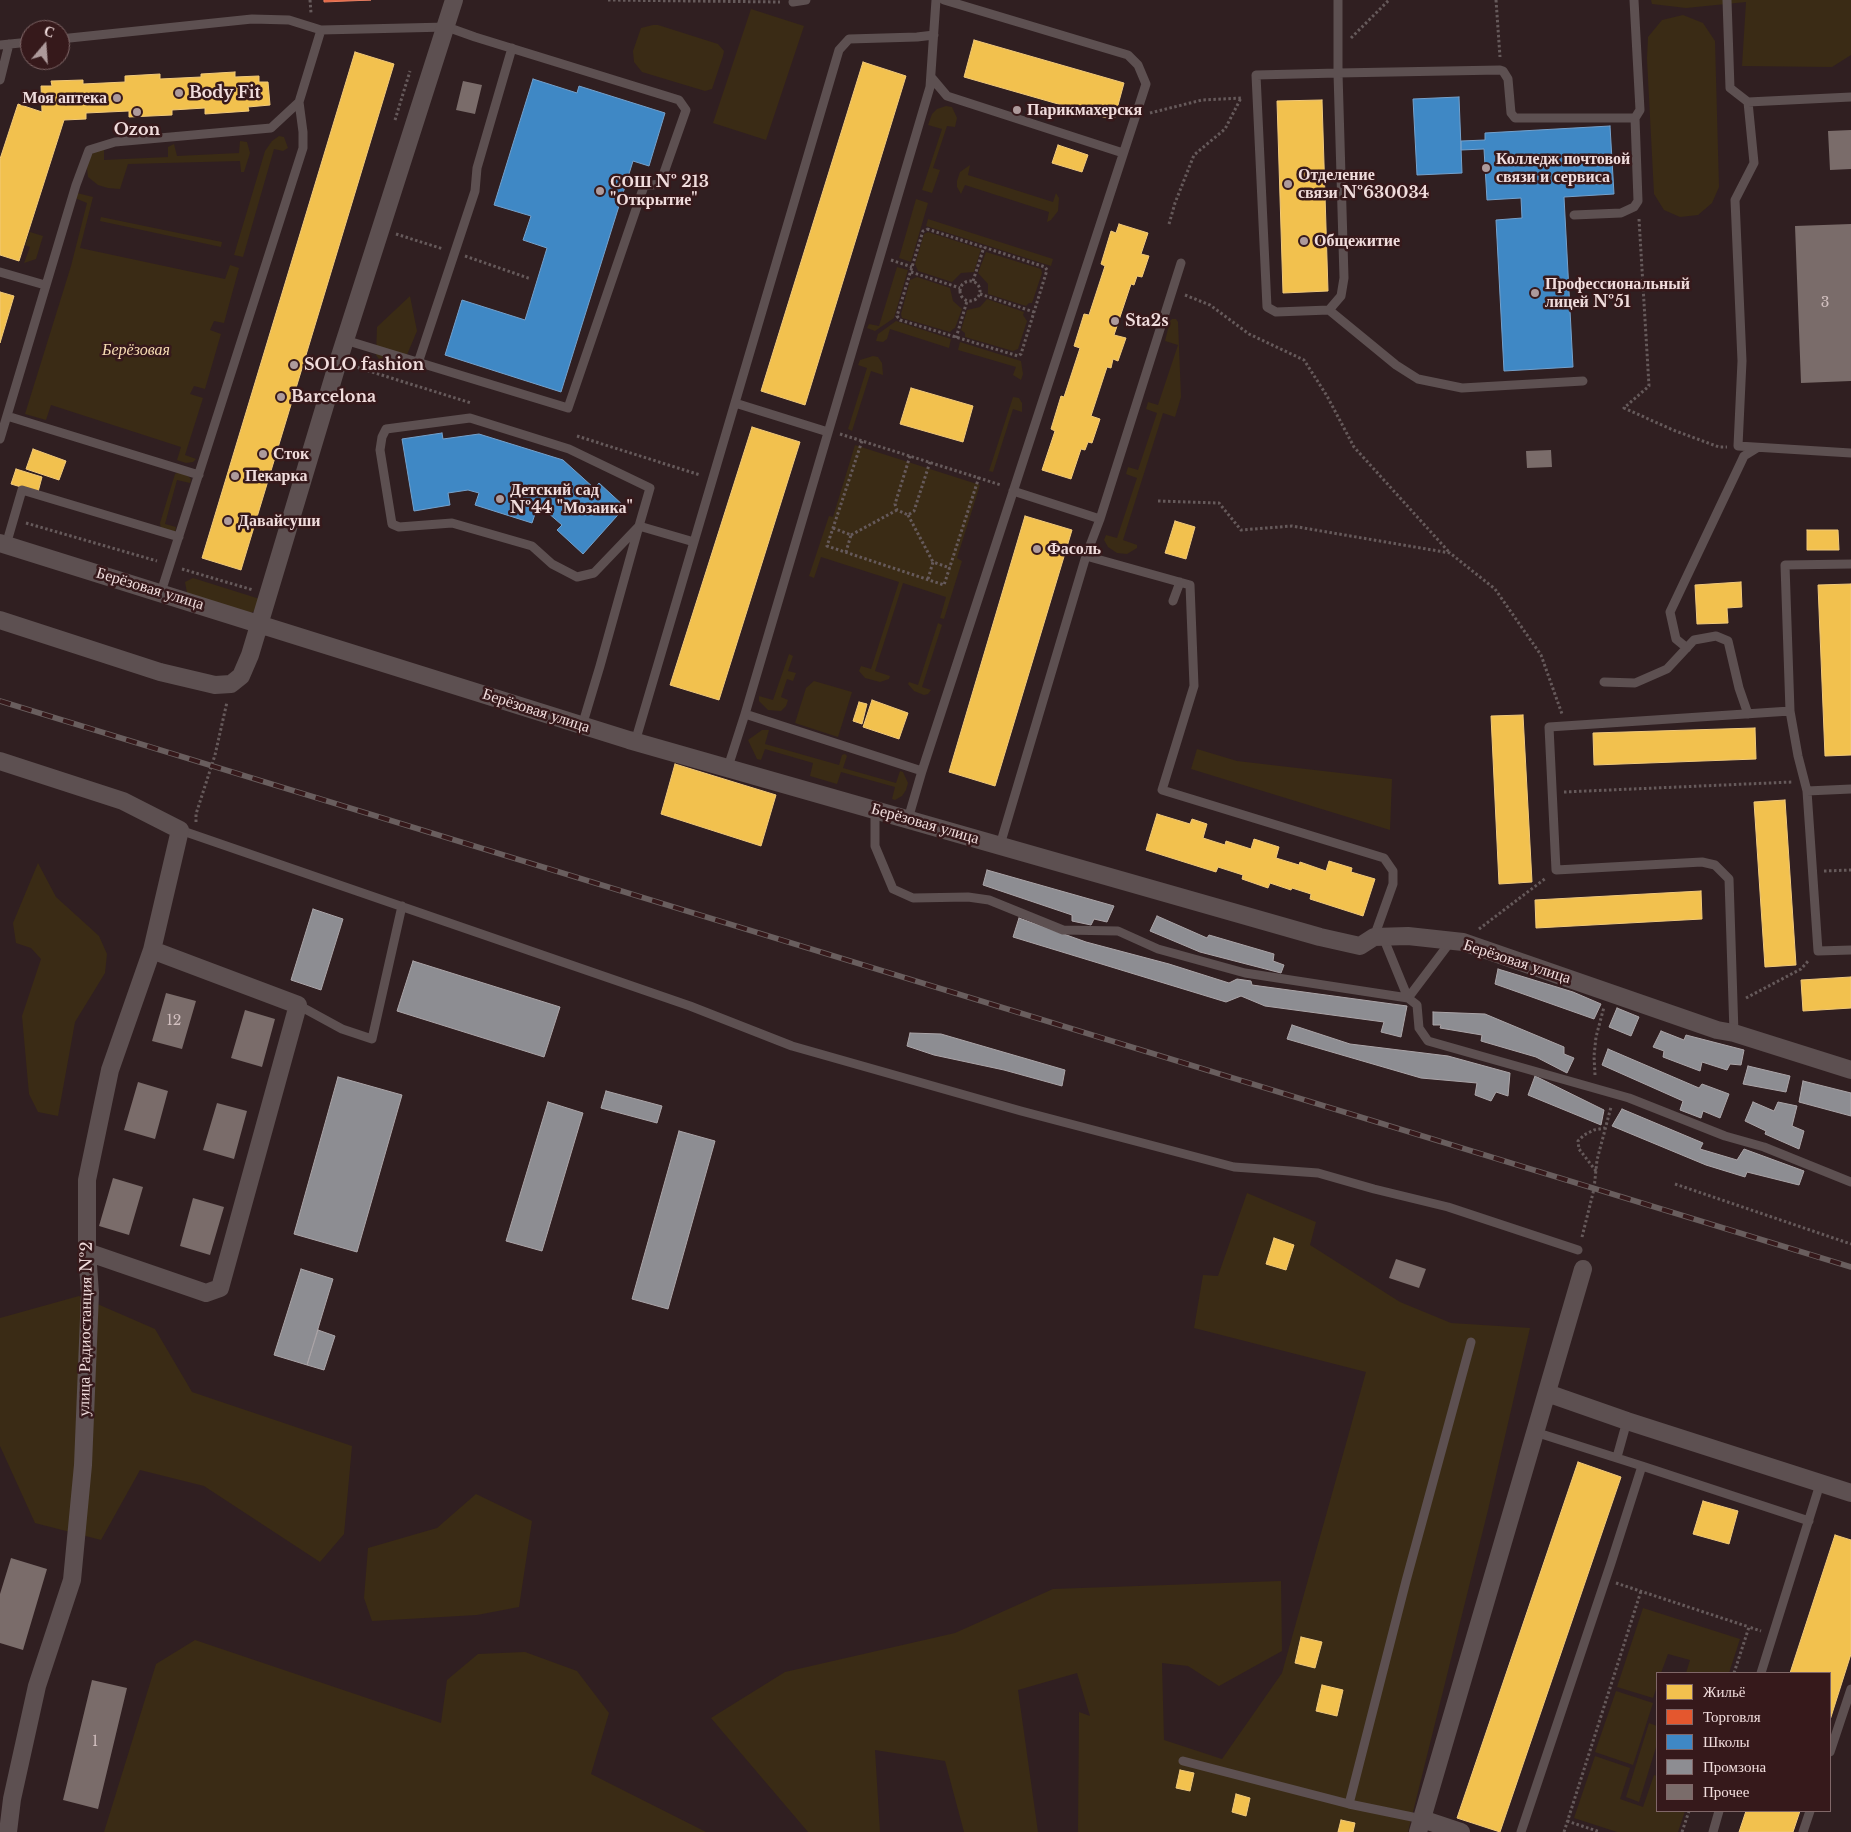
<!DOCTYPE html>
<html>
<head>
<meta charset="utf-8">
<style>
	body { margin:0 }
	#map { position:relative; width:1851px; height:1832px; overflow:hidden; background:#301f21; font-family:"Libre Baskerville",serif }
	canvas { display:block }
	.legend { position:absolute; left:1656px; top:1672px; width:175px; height:140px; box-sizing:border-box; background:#36191b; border:1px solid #806768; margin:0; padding:6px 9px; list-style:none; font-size:15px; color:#f0dcdc }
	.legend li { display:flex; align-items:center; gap:10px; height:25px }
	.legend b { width:25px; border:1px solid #806768 }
	.north { position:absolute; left:20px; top:20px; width:50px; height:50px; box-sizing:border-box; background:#36191b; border:1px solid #806768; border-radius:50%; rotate:18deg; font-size:14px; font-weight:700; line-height:20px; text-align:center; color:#f0dcdc }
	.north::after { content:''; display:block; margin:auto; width:18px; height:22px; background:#ad9a9b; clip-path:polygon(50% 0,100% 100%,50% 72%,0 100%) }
</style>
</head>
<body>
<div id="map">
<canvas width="1851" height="1832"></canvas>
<ul class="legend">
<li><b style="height:14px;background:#f2c14e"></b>Жильё</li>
<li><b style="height:14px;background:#e4572e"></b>Торговля</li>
<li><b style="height:14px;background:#3f88c5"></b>Школы</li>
<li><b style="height:14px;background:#8d8d92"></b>Промзона</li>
<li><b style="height:14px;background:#7a6c6a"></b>Прочее</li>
</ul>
<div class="north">С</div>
</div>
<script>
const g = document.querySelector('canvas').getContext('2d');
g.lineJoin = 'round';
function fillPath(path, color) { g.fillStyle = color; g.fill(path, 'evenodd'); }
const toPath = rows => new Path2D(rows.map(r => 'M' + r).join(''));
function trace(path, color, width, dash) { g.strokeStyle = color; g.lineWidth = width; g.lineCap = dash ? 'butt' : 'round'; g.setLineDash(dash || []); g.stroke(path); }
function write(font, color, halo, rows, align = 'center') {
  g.font = font + ' "Libre Baskerville",serif'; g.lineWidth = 5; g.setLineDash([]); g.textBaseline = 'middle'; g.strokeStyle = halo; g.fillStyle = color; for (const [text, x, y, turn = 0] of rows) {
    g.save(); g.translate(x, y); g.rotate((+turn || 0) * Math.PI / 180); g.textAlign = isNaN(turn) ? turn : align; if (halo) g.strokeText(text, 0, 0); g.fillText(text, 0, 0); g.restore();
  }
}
fillPath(toPath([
	[1651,0,1851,0,1851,55,1832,67,1742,66,1746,2,1686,8,1652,4],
	[751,9,804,26,766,140,713,123],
	[1683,15,1703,23,1715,41,1719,187,1712,203,1698,215,1680,217,1664,210,1654,194,1647,59,1648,37,1662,20],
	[653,25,658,25,718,44,724,51,723,56,712,89,705,91,642,72,634,62,633,51,641,28],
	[946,106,952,107,957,118,955,127,947,126,933,168,940,170,932,193,922,190,942,129,928,125,932,114,937,109],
	[279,136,284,137,288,148,283,151,274,149,243,257,234,255,265,151,272,141],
	[240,141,247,142,250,153,244,172,241,172,240,161,128,164,120,189,108,188,98,185,88,177,87,168,89,158,94,152,104,148,104,160,168,157,168,147,174,144,177,156,239,153],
	[970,165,968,175,1053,202,1056,193,1059,198,1058,211,1051,220,1047,222,1049,212,965,185,961,194,957,187,957,181,960,172],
	[77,193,93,197,80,248,225,279,230,265,239,268,224,323,214,321,210,330,221,334,205,389,194,386,190,394,203,398,185,455,196,459,193,462,186,463,177,460,181,447,51,405,46,420,25,414,71,266,87,203,75,198],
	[916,199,928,203,911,262,899,258],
	[101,217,222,242,221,247,100,221],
	[928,219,1053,259,1051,266,926,226],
	[30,232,43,236,36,259,24,263,30,247,25,245],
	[928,232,981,249,974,272,961,273,952,282,918,271,915,264,924,234],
	[986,252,1041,269,1042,273,1032,303,1029,303,1026,306,988,294,988,284,978,273],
	[897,267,908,270,894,318,875,331,867,328,869,324,879,326],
	[917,277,950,288,953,301,962,309,955,328,953,329,950,332,902,318,901,314,910,280],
	[410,296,417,331,401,369,386,369,376,355,377,327],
	[987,299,1024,312,1023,315,1027,321,1018,349,1013,351,965,337,965,333,961,330,967,310,980,307],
	[1172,319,1176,319,1178,322,1181,397,1175,417,1163,413,1123,540,1137,545,1137,548,1127,554,1117,553,1108,547,1104,540,1106,535,1117,538,1137,478,1126,474,1128,467,1138,470,1157,413,1146,409,1148,402,1158,405,1178,345,1165,341,1170,321],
	[896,321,951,339,949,348,890,329,887,339,883,342,876,341,878,334],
	[960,342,1021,361,1023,374,1021,380,1013,375,1016,367,958,350],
	[873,356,878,357,882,363,883,375,871,371,852,431,848,429,867,368,858,365,860,360],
	[1013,397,1019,398,1022,403,1022,412,1013,409,993,472,989,471],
	[855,445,980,485,957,558,962,561,944,619,940,618,946,597,903,583,875,671,890,676,889,679,880,682,865,678,859,671,861,666,871,669,899,582,821,557,814,578,809,576,829,516,833,517],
	[179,472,188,476,191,479,190,483,177,480,165,524,176,527,175,533,161,529,160,523,175,474],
	[193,578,263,600,257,609,247,616,187,593,185,582],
	[938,623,942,625,922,687,931,690,928,694,924,695,914,691,908,684,909,682,918,685],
	[789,654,793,656,788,671,796,673,793,681,787,679,781,697,788,700,786,706,781,711,768,710,759,701,759,696,773,700],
	[814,681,852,692,838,737,795,723,806,688],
	[762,730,769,730,765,744,839,765,842,755,845,754,847,756,843,768,896,783,900,771,903,772,908,783,906,790,902,796,895,800,892,799,895,787,841,772,837,784,810,776,813,763,765,749,761,760,757,759,748,740],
	[1197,749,1237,761,1392,779,1390,830,1191,769],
	[38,863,56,897,99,936,107,954,105,973,75,1022,58,1116,38,1112,29,1094,22,1016,41,959,31,948,16,943,13,923],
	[1247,1193,1316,1222,1310,1245,1400,1302,1451,1323,1530,1328,1488,1510,1408,1832,1078,1832,1079,1712,1090,1716,1077,1673,1018,1690,1038,1832,964,1832,945,1761,875,1750,880,1832,808,1832,711,1718,785,1672,955,1633,1053,1589,1281,1581,1282,1651,1219,1686,1188,1666,1162,1663,1164,1740,1222,1759,1282,1673,1366,1372,1194,1328,1203,1275,1218,1276],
	[79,1296,155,1329,192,1392,352,1446,344,1534,320,1562,204,1486,140,1470,101,1540,35,1523,0,1446,0,1318],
	[476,1494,532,1521,519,1607,477,1615,372,1621,364,1598,368,1548,437,1528],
	[1643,1608,1740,1639,1729,1673,1686,1673,1690,1660,1668,1654,1661,1673,1657,1673,1657,1686,1653,1698,1617,1687],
	[195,1640,441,1723,447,1680,478,1654,525,1652,577,1671,609,1713,591,1774,706,1832,104,1832,156,1664],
	[1616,1691,1653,1703,1633,1765,1595,1752],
	[1649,1723,1657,1726,1657,1744,1639,1802,1626,1797],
	[1595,1756,1630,1768,1620,1799,1643,1807,1654,1775,1657,1776,1657,1811,1685,1811,1678,1832,1617,1832,1574,1818]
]), '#3a2b15');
const homes = toPath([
	[974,40,1124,83,1114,120,964,77,974,40],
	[355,52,394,64,241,570,202,558,355,52],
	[863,62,906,76,805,405,761,391,863,62],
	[235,72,235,77,259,76,259,82,268,82,270,105,248,107,249,111,205,114,205,108,172,110,172,115,129,117,129,111,86,113,86,119,64,120,19,261,0,255,0,159,18,104,42,112,41,86,52,86,51,81,83,80,83,84,125,82,125,76,160,74,160,79,201,77,201,74,235,72],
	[1322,100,1328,291,1283,293,1277,101,1322,100],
	[1058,145,1088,155,1082,172,1052,163,1058,145],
	[1119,224,1148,233,1141,254,1149,256,1142,277,1137,276,1134,285,1131,284,1114,335,1126,338,1118,361,1113,359,1111,368,1107,367,1091,416,1100,419,1092,443,1088,442,1085,450,1081,449,1071,479,1042,470,1055,431,1051,429,1061,396,1064,397,1080,348,1074,346,1084,314,1089,315,1105,266,1101,264,1111,231,1116,233,1119,224],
	[0,292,14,296,0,343,0,292],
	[911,388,973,406,963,442,900,424,911,388],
	[752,427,800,442,719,700,670,685,752,427],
	[33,449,66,461,59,480,26,469,33,449],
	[16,469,42,477,38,492,11,484,16,469],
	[1025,516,1072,530,995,786,949,772,1025,516],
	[1175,521,1195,527,1186,559,1165,553,1175,521],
	[1807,530,1838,530,1839,550,1807,550,1807,530],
	[1741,582,1742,607,1727,608,1728,623,1697,624,1695,585,1741,582],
	[1851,584,1851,755,1825,756,1818,585,1851,584],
	[872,700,908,713,899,739,863,727,872,700],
	[859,702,867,704,862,724,853,721,859,702],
	[1523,715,1532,882,1499,884,1491,716,1523,715],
	[1755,728,1756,759,1594,765,1593,733,1755,728],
	[675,764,776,795,761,846,661,814,675,764],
	[1785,800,1796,965,1765,967,1754,802,1785,800],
	[1157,814,1190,824,1192,819,1207,824,1203,838,1225,845,1226,841,1251,849,1254,839,1279,847,1276,858,1299,865,1300,862,1326,871,1329,861,1352,868,1351,872,1375,879,1363,916,1310,899,1311,894,1292,888,1291,890,1270,883,1268,888,1242,879,1243,875,1218,867,1216,872,1146,850,1157,814],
	[1701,891,1702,919,1536,928,1535,900,1701,891],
	[1851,977,1851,1008,1803,1011,1801,980,1851,977],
	[1274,1238,1294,1245,1286,1270,1266,1264,1274,1238],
	[1578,1462,1621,1477,1500,1832,1457,1818,1578,1462],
	[1703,1501,1738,1511,1729,1544,1693,1534,1703,1501],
	[1835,1535,1851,1540,1851,1654,1830,1720,1830,1673,1790,1673,1835,1535],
	[1301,1637,1322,1642,1315,1668,1295,1663,1301,1637],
	[1322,1685,1343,1690,1337,1716,1316,1711,1322,1685],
	[1180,1770,1194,1773,1190,1791,1176,1788,1180,1770],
	[1236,1794,1250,1798,1246,1816,1232,1812,1236,1794],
	[1746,1811,1800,1811,1793,1832,1739,1832,1746,1811],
	[1341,1820,1355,1823,1353,1832,1338,1832,1341,1820]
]);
fillPath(homes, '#f2c14e');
trace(homes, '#f1c979', 1);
const shops = toPath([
	[324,0,371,0,324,2,324,0]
]);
fillPath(shops, '#e4572e');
trace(shops, '#e87f62', 1);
const schools = toPath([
	[533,79,577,93,579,86,665,113,649,166,633,161,561,392,445,355,462,300,525,320,547,248,523,240,531,216,494,205,533,79],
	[1459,97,1462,173,1417,175,1413,99,1459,97],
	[1610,126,1614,194,1564,197,1573,367,1504,371,1496,220,1522,218,1521,198,1487,200,1484,149,1461,150,1461,141,1485,140,1485,133,1610,126],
	[442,433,443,439,479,434,563,460,594,488,599,483,625,507,583,554,557,530,562,525,547,512,537,508,532,523,475,505,479,493,468,490,448,493,450,505,414,511,402,439,442,433]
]);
fillPath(schools, '#3f88c5');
trace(schools, '#74a1cc', 1);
const industry = toPath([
	[987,870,1114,906,1107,922,1094,919,1091,925,1072,921,1072,915,983,885,987,870],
	[313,909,343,919,321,990,291,980,313,909],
	[1157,916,1207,938,1209,935,1274,954,1273,961,1284,965,1281,973,1200,952,1150,931,1157,916],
	[1019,918,1086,942,1169,964,1229,983,1237,979,1251,981,1252,985,1407,1006,1401,1037,1381,1032,1384,1022,1265,1006,1241,996,1226,1002,1013,937,1019,918],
	[413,961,560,1007,544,1057,397,1011,413,961],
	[1498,969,1573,992,1601,1004,1594,1019,1495,984,1498,969],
	[1617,1008,1639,1017,1631,1036,1609,1027,1617,1008],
	[1433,1012,1485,1014,1564,1047,1564,1054,1574,1058,1567,1073,1536,1057,1481,1041,1482,1035,1440,1028,1441,1025,1433,1025,1433,1012],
	[1292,1025,1350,1044,1448,1056,1510,1073,1508,1096,1496,1092,1491,1101,1475,1095,1477,1083,1421,1078,1287,1039,1292,1025],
	[1661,1031,1684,1040,1686,1035,1744,1050,1741,1065,1730,1064,1727,1070,1702,1062,1700,1071,1663,1057,1664,1051,1653,1047,1661,1031],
	[910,1033,941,1034,1065,1070,1062,1086,1004,1070,934,1055,907,1046,910,1033],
	[1608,1049,1699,1088,1702,1084,1729,1094,1720,1118,1703,1111,1701,1118,1680,1110,1683,1101,1602,1065,1608,1049],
	[1748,1066,1790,1076,1786,1092,1743,1084,1748,1066],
	[1535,1076,1604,1110,1601,1125,1528,1095,1535,1076],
	[338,1077,402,1095,357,1252,294,1234,338,1077],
	[1803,1081,1851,1093,1851,1116,1799,1102,1803,1081],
	[606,1091,662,1106,657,1123,601,1108,606,1091],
	[548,1102,583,1113,542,1251,506,1241,548,1102],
	[1753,1102,1774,1111,1778,1102,1797,1106,1792,1126,1804,1131,1799,1149,1765,1134,1766,1131,1745,1121,1753,1102],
	[1622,1109,1703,1143,1700,1149,1737,1160,1744,1149,1804,1171,1799,1185,1747,1172,1745,1177,1706,1165,1612,1126,1622,1109],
	[679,1131,715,1141,668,1309,632,1299,679,1131],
	[301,1269,333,1279,307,1365,274,1355,301,1269],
	[318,1330,335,1336,324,1370,307,1365,318,1330]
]);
fillPath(industry, '#8d8d92');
trace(industry, '#aba5a8', 1);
fillPath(toPath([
	[463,81,482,85,475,114,456,110],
	[1851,130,1851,169,1830,170,1828,131],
	[1851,224,1851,381,1801,383,1795,226],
	[1551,450,1552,467,1527,468,1526,451],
	[166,993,196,1001,182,1049,152,1041],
	[245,1010,275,1019,262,1067,231,1058],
	[138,1082,168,1091,155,1139,124,1130],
	[217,1103,247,1111,234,1159,203,1150],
	[113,1178,143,1187,129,1235,99,1226],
	[193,1198,224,1207,210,1255,180,1246],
	[1396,1259,1426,1269,1419,1288,1389,1278],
	[11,1558,47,1569,23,1650,0,1643,0,1594],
	[92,1680,127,1688,98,1809,63,1800]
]), '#7a6c6a');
trace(toPath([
	[310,0,311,13],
	[608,0,780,2],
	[1496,0,1500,57],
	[1351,38,1389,0],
	[1150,113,1202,100,1242,98],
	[395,120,410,71],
	[1639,219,1649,386,1624,408,1673,430,1719,447,1727,447],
	[1169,224,1175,203,1194,155,1225,129,1241,98],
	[927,229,1045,267,1047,270,1021,354,1018,356,900,320,897,316,923,231,927,229],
	[396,234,443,249],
	[465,256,531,279],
	[891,260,912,267],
	[911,272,960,288],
	'960 291a10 10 0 1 1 20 0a10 10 0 1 1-20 0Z',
	[973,281,984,247],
	[980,294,1034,312],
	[1185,295,1210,305,1249,334,1304,360,1327,396,1354,447,1449,552],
	[956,338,967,301],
	[353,366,471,403],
	[840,434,1001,485],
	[577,436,700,475],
	[862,441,827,546,944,585,979,477],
	[910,456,895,504,897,510,908,515,914,511,930,462],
	[1158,501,1219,503,1241,530,1292,526,1450,553,1495,589,1541,655,1562,714],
	[908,515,933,562],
	[26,523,157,561],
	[833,528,851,535,846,552],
	[851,535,897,510],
	[182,569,253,590],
	[928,579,933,562,950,568],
	[1564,792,1792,782],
	[196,822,196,814,215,755,227,702],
	[1824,871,1851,870],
	[1479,929,1546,878],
	[1746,998,1801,969,1809,960],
	[1595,1075,1594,1056,1596,1037,1604,1007],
	[1596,1171,1579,1149,1578,1141,1584,1135,1594,1130,1605,1128],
	[1675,1184,1851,1244],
	[1582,1237,1594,1189,1597,1160,1611,1107],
	[1616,1583,1749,1627],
	[1734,1673,1749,1627,1761,1631],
	[1567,1821,1600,1832],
	[1564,1832,1641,1591],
	[1682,1832,1689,1811]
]), '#665a5b', 3, [2.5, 2.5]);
trace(toPath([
	[936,0,930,87,745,714,922,771,1146,84,1138,65,1128,55,944,0],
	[1338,0,1338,73,1344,278,1341,296,1329,310,1276,312,1267,307,1256,75,1338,73,1500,70,1503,71,1508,79,1511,113,1515,118,1635,118,1640,110,1634,0],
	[1727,0,1730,88,1748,102,1851,97],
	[793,2,806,0],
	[60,39,252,19,289,20,321,30,447,27,475,37,679,100,686,110,660,184,644,186,568,408,345,340],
	[0,45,30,42],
	[931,77,947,96,1123,153],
	[0,80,9,44],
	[1748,102,1754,163,1735,200,1742,361,1738,446,1851,453],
	[1574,215,1621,213,1634,207,1638,201,1635,118],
	[0,272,45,285],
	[1329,310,1396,365,1418,379,1462,388,1583,381],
	[418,363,475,191,477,168,512,48],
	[735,403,828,432],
	[7,416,199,475],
	[0,439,76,185,89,150,115,142,271,128,299,102],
	[1013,491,1100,519,1181,263],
	[6,545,22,490,179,537],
	[1086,556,1190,585,1194,686,1162,790,1384,858,1393,871,1393,884,1374,937],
	[161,592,303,148,303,132,299,102,321,30],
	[1173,601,1180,582],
	[1687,648,1676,639,1670,612,1744,456,1757,448],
	[1604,682,1635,683,1667,669,1694,640,1716,636,1728,641,1739,688,1748,714],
	[1790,711,1785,565,1851,564],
	[582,726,600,666,639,526,650,488,569,449,470,418,386,429,382,437,380,450,392,524,399,527,452,523,532,546,552,564,577,577,594,573,639,526,694,542],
	[635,742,839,50,849,39,917,37,934,35],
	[728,767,745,714],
	[1807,791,1851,789],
	[875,810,875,846,893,889,913,898,968,897,989,900,1063,930,1118,931,1158,949,1245,973,1408,998,1451,941],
	[908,819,922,771],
	[180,830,690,1006,792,1046,1021,1111,1234,1167,1318,1173,1374,1189,1448,1207,1578,1250],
	[1000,845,1086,556,1100,519],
	[1383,937,1408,998,1417,1005,1419,1028,1428,1041,1629,1098,1725,1136,1764,1147,1851,1182],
	[298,1005,342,1029,372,1039,402,906],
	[1734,1033,1729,879,1715,865,1702,862,1556,870,1549,727,1790,711,1798,756,1807,791,1818,951,1851,950],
	[1617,1457,1627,1421],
	[1642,1466,1809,1521],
	[1761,1673,1820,1484],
	[1830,1752,1851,1689],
	[1183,1761,1349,1804,1422,1819],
	[1349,1804,1406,1581,1471,1342],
	[1521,1832,1611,1563,1642,1466,1535,1432],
	[1713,1832,1719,1811],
	[1803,1832,1810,1811]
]), '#5d5051', 9);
trace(toPath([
	[0,543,629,740,1320,937,1360,946,1374,937,1408,936,1463,942,1717,1030,1734,1033,1851,1070],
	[0,620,160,672,215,685,231,684,241,676,250,655,338,362,454,0],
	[0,761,123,801,180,830,152,950,110,1070,87,1180,87,1252,90,1293,83,1465,72,1580,37,1686,12,1799,8,1832],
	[87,1252,206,1293,220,1288,298,1005,152,950],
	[1547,1393,1627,1421,1851,1493],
	[1422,1819,1461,1832],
	[1418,1832,1583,1269]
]), '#5d5051', 18);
const rail = toPath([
	[0,701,1851,1267]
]);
trace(rail, '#695e5e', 5.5);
trace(rail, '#36191b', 4, [11]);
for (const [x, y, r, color] of [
	[179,93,5,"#ad9a9b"],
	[117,98,5,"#ad9a9b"],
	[1017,110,5,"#ad9a9b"],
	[137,112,5,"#ad9a9b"],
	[1486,168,5,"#ad9a9b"],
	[1288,184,5,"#ad9a9b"],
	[600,191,5,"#ad9a9b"],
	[1304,241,5,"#ad9a9b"],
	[1535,293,5,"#ad9a9b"],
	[1115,321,5,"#ad9a9b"],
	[294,365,5,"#ad9a9b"],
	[281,397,5,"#ad9a9b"],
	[263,454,5,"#ad9a9b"],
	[235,476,5,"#ad9a9b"],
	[500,499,5,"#ad9a9b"],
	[228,521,5,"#ad9a9b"],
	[1037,549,5,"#ad9a9b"]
]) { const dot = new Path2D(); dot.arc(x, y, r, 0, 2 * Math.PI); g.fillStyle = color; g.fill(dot); trace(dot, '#36191b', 2); }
write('14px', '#d2c0c0', null, [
	["3",1825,303],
	["12",174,1021],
	["1",95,1742]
]);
write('bold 16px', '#f0dcdc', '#36191b', [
	["Body Fit",189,93],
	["Моя аптека",107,98,"right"],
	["Парикмахерскя",1027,110],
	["Ozon",137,130,"center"],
	["Колледж почтовой",1496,159],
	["связи и сервиса",1496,177],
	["Отделение",1298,175],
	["связи №630034",1298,193],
	["СОШ № 213",610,182],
	["\"Открытие\"",610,200],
	["Общежитие",1314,241],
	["Профессиональный",1545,284],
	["лицей №51",1545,302],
	["Sta2s",1125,321],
	["SOLO fashion",304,365],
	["Barcelona",291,397],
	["Сток",273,454],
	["Пекарка",245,476],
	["Детский сад",510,490],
	["№44 \"Мозаика\"",510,508],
	["Давайсуши",238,521],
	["Фасоль",1047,549]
], 'left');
write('italic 16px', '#f5dbb2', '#36191b', [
	["Берёзовая",136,350]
]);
write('16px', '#f0dcdc', '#36191b', [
	["Берёзовая улица",150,589,17],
	["Берёзовая улица",536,711,18],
	["Берёзовая улица",925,824,16],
	["Берёзовая улица",1517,962,18],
	["улица Радиостанция №2",86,1329,-89]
]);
</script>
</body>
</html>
